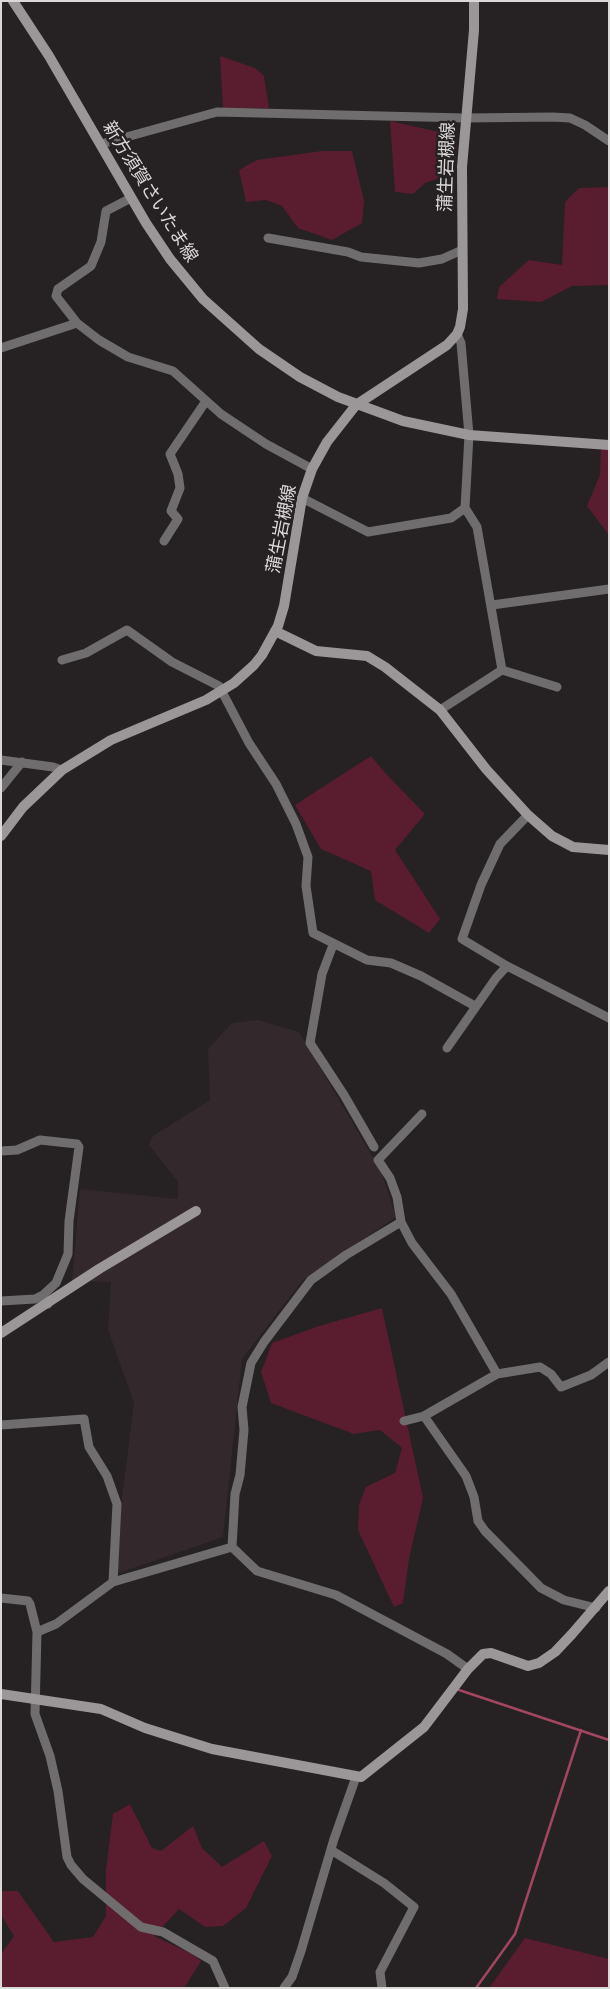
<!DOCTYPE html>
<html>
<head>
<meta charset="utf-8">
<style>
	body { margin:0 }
	#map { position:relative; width:610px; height:1989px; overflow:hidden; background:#262122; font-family:Montserrat,sans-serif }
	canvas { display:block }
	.frame { position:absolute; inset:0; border:2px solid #dbd8d8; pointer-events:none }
</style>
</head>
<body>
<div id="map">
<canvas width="610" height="1989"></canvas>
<div class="frame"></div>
</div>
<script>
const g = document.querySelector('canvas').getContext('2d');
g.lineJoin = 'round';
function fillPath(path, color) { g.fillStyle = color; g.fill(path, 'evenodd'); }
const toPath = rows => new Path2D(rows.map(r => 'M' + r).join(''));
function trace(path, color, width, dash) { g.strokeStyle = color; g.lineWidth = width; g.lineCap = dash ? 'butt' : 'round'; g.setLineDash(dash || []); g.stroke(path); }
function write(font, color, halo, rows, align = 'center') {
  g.font = font + ' Montserrat,"Noto Sans JP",sans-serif'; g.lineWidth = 5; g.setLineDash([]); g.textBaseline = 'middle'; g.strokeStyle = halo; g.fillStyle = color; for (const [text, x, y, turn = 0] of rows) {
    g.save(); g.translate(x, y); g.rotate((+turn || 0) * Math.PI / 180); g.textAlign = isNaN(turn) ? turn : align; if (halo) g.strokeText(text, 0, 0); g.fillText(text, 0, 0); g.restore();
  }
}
fillPath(toPath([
	[258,1020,299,1032,381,1171,396,1217,303,1280,242,1359,223,1537,116,1574,121,1505,134,1403,108,1330,111,1282,72,1281,80,1189,178,1199,178,1182,149,1145,153,1136,210,1100,208,1049,232,1023]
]), '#33282b');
fillPath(toPath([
	[220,56,255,68,264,76,269,108,223,109],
	[390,121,457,136,455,173,425,183,413,194,395,192],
	[322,151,352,151,364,201,362,223,332,240,298,228,282,206,266,200,246,202,239,170,257,160],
	[609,187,609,285,572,286,541,302,497,299,499,287,529,260,562,265,565,202,579,188],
	[601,447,609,448,609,535,587,506,600,475],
	[371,756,386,774,425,814,395,850,440,919,429,933,375,900,371,871,321,849,295,805],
	[382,1308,423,1498,409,1559,403,1603,394,1607,358,1530,359,1505,366,1487,395,1473,402,1448,380,1430,354,1434,271,1403,261,1372,272,1343,319,1326],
	[130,1804,152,1848,161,1851,193,1826,202,1848,222,1867,264,1841,272,1856,246,1908,223,1926,205,1927,179,1909,154,1936,190,1953,201,1961,184,1988,1,1988,1,1954,14,1936,1,1915,1,1891,18,1891,54,1942,93,1937,106,1916,106,1871,113,1814],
	[525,1938,609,1959,609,1988,489,1988]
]), '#591d2f');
trace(toPath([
	[456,1689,609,1740],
	[476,1988,515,1934,581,1730]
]), '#a24660', 2.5);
trace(toPath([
	[101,144,217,112,465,118,553,117,570,118,585,125,609,141],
	[131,198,106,211,101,242,91,266,58,289,56,296,77,323,99,340,128,357,173,371,221,414,266,444,312,469],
	[268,238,348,252,361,257,419,263,442,259,462,250],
	[457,334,461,343,469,435,465,508,477,527,502,670],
	[1,348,77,323],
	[302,498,368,532,451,518,465,508],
	[164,541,178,519,171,511,180,488,178,474,170,454,206,401],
	[492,605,609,589],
	[62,660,86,653,127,630,172,662,219,686,249,743,276,784,296,824,308,857,306,886,313,933,367,960,391,963,421,976,475,1006],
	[440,710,502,670,557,687],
	[1,760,53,767,62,770],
	[1,788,22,762],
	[528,815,500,844,481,885,462,939,507,966,609,1018],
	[333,945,322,974,310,1043,344,1095,374,1147],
	[447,1048,496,978,507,966],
	[422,1114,378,1160,390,1178,397,1197,401,1222,412,1243,451,1294,497,1374],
	[1,1151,17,1150,40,1140,77,1144,79,1147,69,1221,68,1254,56,1283,43,1295,48,1304],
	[1,1301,35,1299,43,1295],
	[424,1416,466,1476,474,1497,478,1521,485,1531,541,1588,564,1600,596,1608],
	[404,1421,424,1416,497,1374,540,1367,551,1374,561,1387,591,1375,609,1362],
	[1,1425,84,1419,89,1447,107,1476,117,1504,113,1582],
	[232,1547,235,1494,240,1475,244,1430,242,1407,251,1363,264,1342,311,1280,346,1255,401,1222],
	[232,1547,257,1571,336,1595,447,1654,468,1669],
	[1,1598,28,1601,30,1604,37,1632,35,1714,50,1756,58,1791,67,1857,71,1865,83,1879,141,1927,163,1932,213,1961,225,1988],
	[37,1632,56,1624,113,1582,232,1547],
	[331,1850,384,1883,414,1907,380,1972,382,1988],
	[284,1988,292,1977,301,1951,334,1839,356,1777]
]), '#6f6d6d', 9);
trace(toPath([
	[13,1,49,56,146,223,170,259,203,299,259,349,300,377,338,397,403,421,469,435,609,445],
	[275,631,316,651,367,656,385,667,440,710,486,769,528,815,552,836,573,847,609,850],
	[1,836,23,807,62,770,111,740,206,700,234,683,254,665,262,655,278,626,284,606,302,498,312,469,327,442,356,405,447,345,457,334,460,327,463,309,462,167,474,30,474,1],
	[1,1333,99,1269,196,1211],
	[1,1694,101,1709,145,1728,212,1749,361,1777,424,1727,468,1669,483,1654,491,1653,528,1666,539,1663,555,1652,572,1634,609,1591]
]), '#9b9798', 10);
write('18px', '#dbd8d8', '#262122', [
	["蒲生岩槻線",447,167,-88],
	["新方須賀さいたま線",150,192,58],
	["蒲生岩槻線",282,529,-79]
]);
</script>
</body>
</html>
